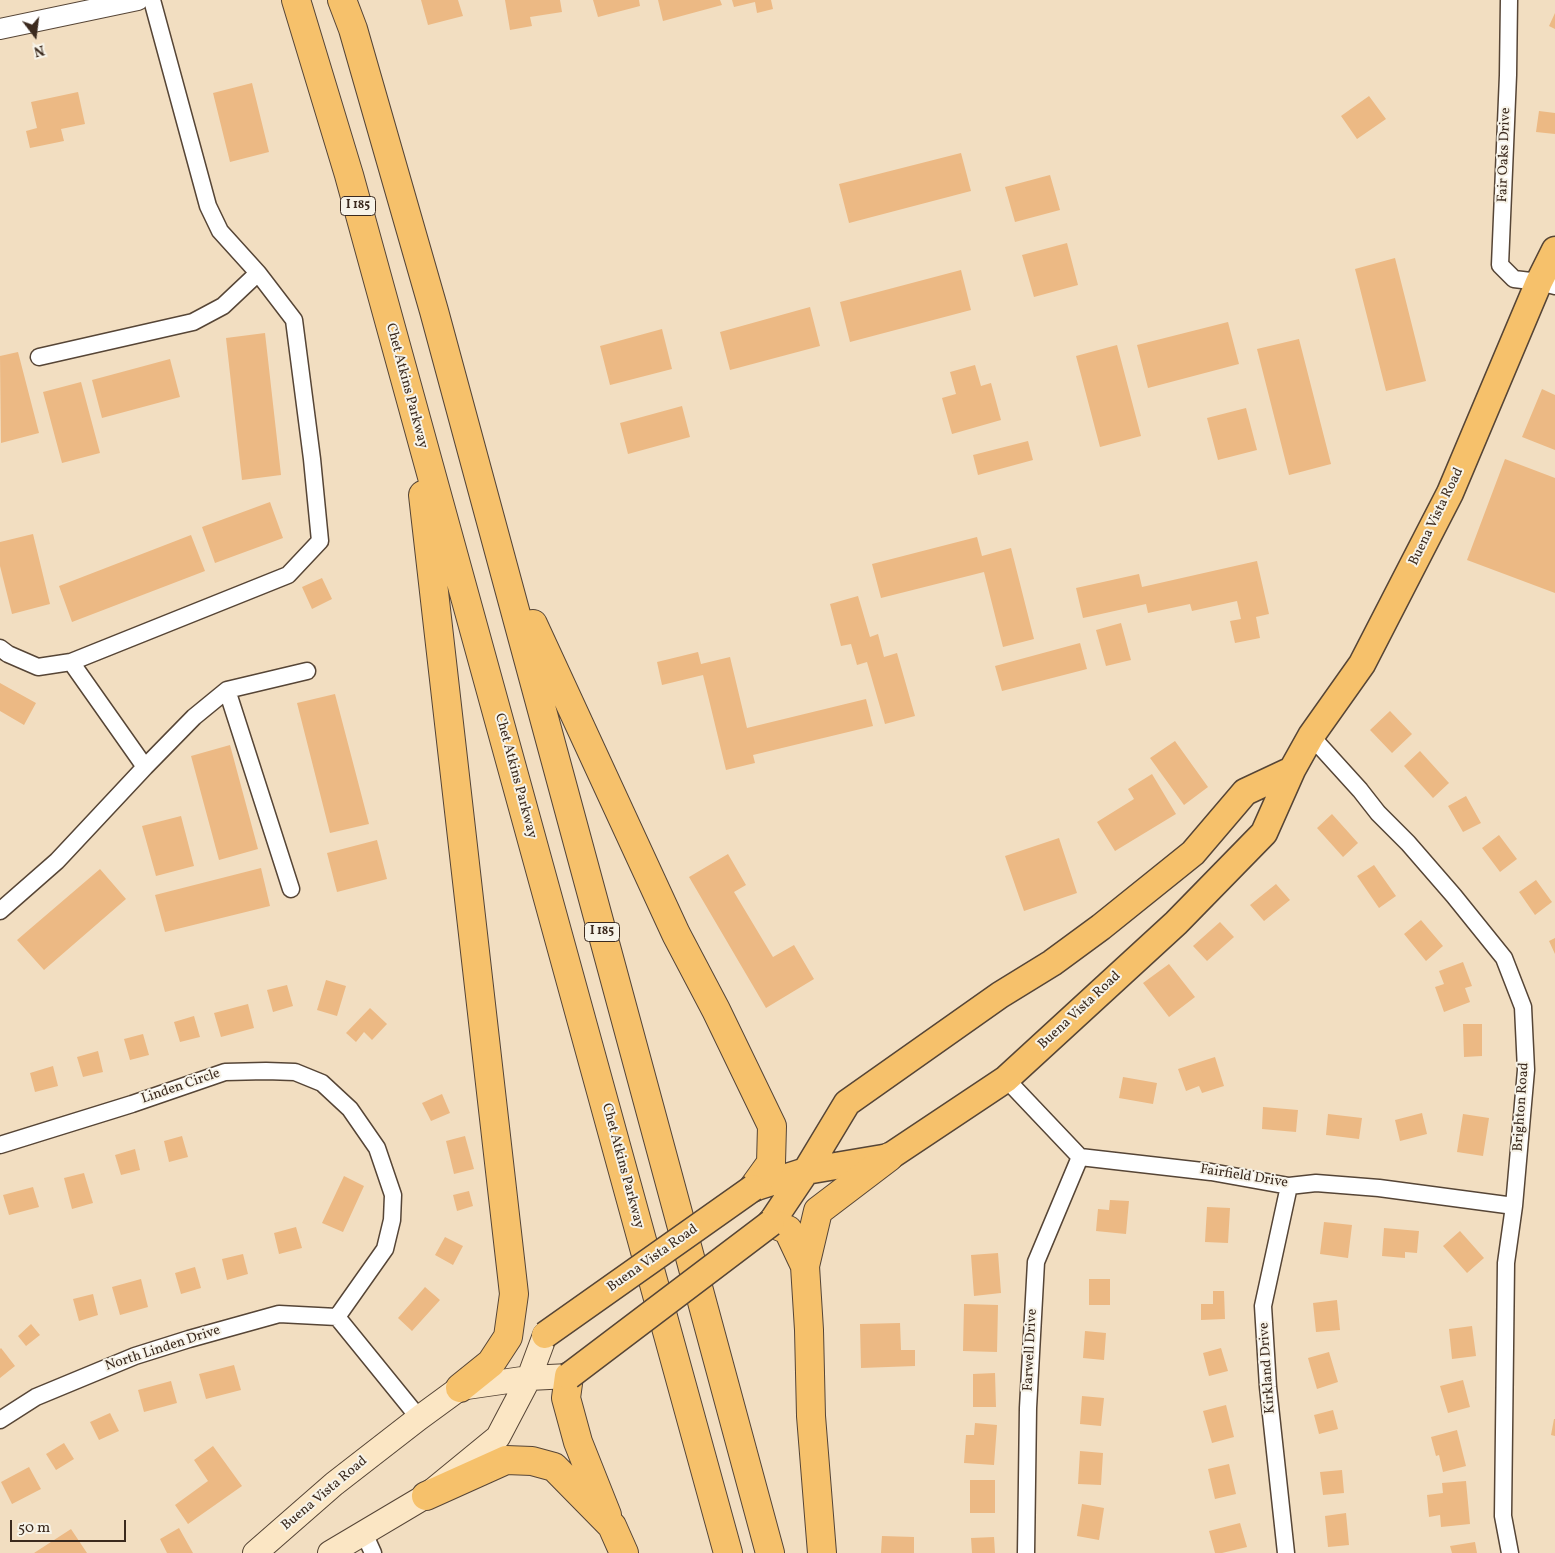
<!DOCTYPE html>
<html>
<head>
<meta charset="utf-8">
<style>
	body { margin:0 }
	#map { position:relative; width:1555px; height:1553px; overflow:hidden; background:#f2dec1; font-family:Vollkorn,serif }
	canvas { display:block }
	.north { position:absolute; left:10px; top:10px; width:50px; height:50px; -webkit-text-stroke:4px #f7f3e8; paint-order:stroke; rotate:165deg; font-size:14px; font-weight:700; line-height:20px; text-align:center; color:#3b2a1e }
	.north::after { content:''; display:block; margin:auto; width:18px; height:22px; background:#3b2a1e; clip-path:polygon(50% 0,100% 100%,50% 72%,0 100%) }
	.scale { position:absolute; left:10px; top:1520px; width:116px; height:22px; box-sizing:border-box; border:2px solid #3b2a1e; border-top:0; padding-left:6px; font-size:15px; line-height:18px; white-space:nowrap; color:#3b2a1e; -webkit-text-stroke:4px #f7f3e8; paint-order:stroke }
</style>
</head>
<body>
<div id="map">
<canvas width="1555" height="1553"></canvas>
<div class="north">N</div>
<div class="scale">50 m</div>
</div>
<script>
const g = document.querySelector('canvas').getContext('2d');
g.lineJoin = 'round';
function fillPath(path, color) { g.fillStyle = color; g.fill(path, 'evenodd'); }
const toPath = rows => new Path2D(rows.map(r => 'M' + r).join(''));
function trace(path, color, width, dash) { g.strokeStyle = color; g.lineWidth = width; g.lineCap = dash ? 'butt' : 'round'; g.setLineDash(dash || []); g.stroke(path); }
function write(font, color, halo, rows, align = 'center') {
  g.font = font + ' Vollkorn,serif'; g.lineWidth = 4; g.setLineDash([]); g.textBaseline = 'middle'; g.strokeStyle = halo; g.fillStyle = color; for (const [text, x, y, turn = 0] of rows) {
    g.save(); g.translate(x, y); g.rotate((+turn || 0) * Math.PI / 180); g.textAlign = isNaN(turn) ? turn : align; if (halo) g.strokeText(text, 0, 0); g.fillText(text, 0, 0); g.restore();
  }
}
fillPath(toPath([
	[421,0,458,0,463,16,428,25],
	[505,0,560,0,562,12,530,17,532,26,510,30],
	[593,0,639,0,640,6,598,17],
	[658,0,720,0,722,5,663,21],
	[732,0,771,0,773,9,757,13,755,2,734,7],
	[1555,13,1555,29,1549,26],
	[252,83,269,152,230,162,213,93],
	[78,92,85,124,61,129,64,141,30,148,26,131,37,128,31,102],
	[1369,96,1386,119,1357,139,1341,116],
	[1539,111,1555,113,1555,134,1536,132],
	[961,153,971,191,849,223,839,184],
	[1050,175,1060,210,1015,222,1005,187],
	[1067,243,1078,285,1034,297,1022,255],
	[1395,258,1426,381,1386,391,1355,269],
	[961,270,971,310,850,342,840,302],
	[810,307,820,346,730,370,720,332],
	[1228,322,1239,364,1148,388,1137,345],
	[662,329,672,369,610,385,600,346],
	[265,333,281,475,242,480,226,338],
	[1299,339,1331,464,1289,475,1257,349],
	[1117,345,1141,436,1100,447,1076,356],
	[18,352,39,433,1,443,0,356],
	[170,359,180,397,102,418,92,380],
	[975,365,981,386,991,383,1001,420,952,434,942,398,956,394,950,372],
	[81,382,100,453,62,463,43,392],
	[1542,389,1555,395,1555,450,1522,437],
	[682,406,690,437,628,454,620,423],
	[1246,408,1257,450,1218,460,1207,418],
	[1028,441,1033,460,978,475,973,455],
	[1505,459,1555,478,1555,593,1467,560],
	[270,502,283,538,215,563,202,527],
	[33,534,50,604,12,614,0,566,0,542],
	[191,535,205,571,72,622,59,586],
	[977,537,982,556,1011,548,1034,639,1003,647,984,572,881,598,872,564],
	[1257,561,1269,614,1256,617,1260,638,1235,643,1230,621,1241,619,1237,601,1192,611,1190,604,1148,613,1146,604,1083,618,1076,588,1139,574,1142,587],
	[322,578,332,599,312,609,302,587],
	[858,596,870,637,878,634,884,657,897,653,915,716,885,724,867,662,857,665,851,644,841,646,830,604],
	[1121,623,1131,660,1106,666,1096,630],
	[1080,643,1087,669,1002,691,995,666],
	[698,652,701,664,730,657,747,728,866,699,873,726,753,755,755,763,726,770,703,675,662,685,657,662],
	[0,683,36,703,24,725,0,711],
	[335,694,369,824,330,833,297,703],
	[1390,711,1412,734,1392,753,1370,730],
	[1175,741,1208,787,1184,805,1150,758],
	[230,745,258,849,219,860,191,756],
	[1420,751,1449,783,1433,798,1404,766],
	[1152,774,1176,814,1115,851,1097,822,1134,799,1128,789],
	[1466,796,1481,823,1463,832,1448,806],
	[1332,814,1358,843,1343,857,1317,828],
	[181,816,194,866,156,876,142,826],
	[1499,835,1517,859,1500,872,1482,848],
	[1059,838,1077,893,1024,911,1005,856],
	[377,840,387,879,337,892,327,853],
	[728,854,746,885,734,892,773,957,794,945,814,979,766,1008,689,877],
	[1374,865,1396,896,1379,908,1357,876],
	[261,868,270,906,165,932,155,895],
	[100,869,126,899,44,970,17,940],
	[1536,880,1552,902,1535,915,1519,892],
	[1276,884,1290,900,1264,921,1250,905],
	[1421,920,1443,946,1426,961,1404,934],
	[1220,922,1234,937,1207,961,1193,946],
	[1555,938,1555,954,1549,941],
	[1463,962,1472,986,1465,988,1470,1002,1444,1012,1435,987,1444,984,1439,971],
	[1169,964,1195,997,1169,1017,1143,983],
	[326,980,346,986,337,1016,317,1010],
	[287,985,293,1006,273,1012,267,990],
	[248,1004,254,1028,221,1037,214,1013],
	[370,1008,387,1024,372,1040,364,1032,356,1042,346,1033],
	[194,1016,200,1037,180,1042,174,1022],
	[1463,1024,1482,1024,1482,1056,1464,1057],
	[143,1034,149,1055,130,1060,124,1039],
	[98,1051,103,1072,83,1077,77,1057],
	[1215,1057,1224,1086,1202,1093,1199,1086,1186,1091,1178,1069],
	[53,1066,58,1086,35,1092,30,1073],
	[1123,1077,1157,1083,1153,1104,1119,1098],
	[442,1094,450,1113,431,1121,422,1103],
	[1263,1107,1298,1110,1296,1132,1262,1129],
	[1422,1113,1427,1134,1400,1141,1395,1120],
	[1328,1114,1362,1118,1359,1139,1326,1135],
	[1463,1114,1489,1118,1483,1156,1457,1152],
	[182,1136,188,1157,169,1162,164,1141],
	[465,1136,474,1169,454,1174,446,1141],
	[135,1149,140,1170,121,1175,115,1155],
	[84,1173,93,1203,72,1209,64,1178],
	[344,1176,364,1186,343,1232,322,1223],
	[33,1187,39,1207,9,1215,3,1195],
	[469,1191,473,1206,457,1211,453,1195],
	[1110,1200,1129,1201,1126,1234,1096,1231,1098,1209,1109,1210],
	[1207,1207,1230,1208,1228,1243,1205,1242],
	[1324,1222,1352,1225,1348,1258,1320,1254],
	[296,1227,302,1248,279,1254,274,1233],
	[1384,1228,1419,1231,1417,1253,1405,1252,1405,1258,1382,1256],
	[1460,1231,1484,1258,1467,1273,1443,1246],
	[445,1237,463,1246,453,1265,435,1255],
	[998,1253,1001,1293,974,1296,971,1255],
	[243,1254,248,1274,227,1280,222,1259],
	[195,1267,201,1288,181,1294,175,1273],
	[141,1279,148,1307,120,1315,112,1287],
	[1089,1279,1110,1279,1110,1305,1089,1305],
	[425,1287,440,1300,412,1331,398,1318],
	[1213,1291,1224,1291,1225,1319,1201,1320,1201,1304,1213,1304],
	[93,1294,98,1315,79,1321,73,1299],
	[1337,1300,1340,1330,1316,1332,1313,1303],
	[964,1304,998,1305,997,1352,963,1351],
	[900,1323,901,1350,915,1350,915,1366,861,1368,860,1324],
	[31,1324,40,1335,26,1346,18,1336],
	[1472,1326,1476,1356,1452,1359,1449,1329],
	[1085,1331,1106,1333,1104,1360,1083,1358],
	[1,1348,15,1366,0,1378,0,1349],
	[1221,1348,1228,1371,1209,1376,1203,1353],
	[1329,1352,1338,1382,1317,1389,1308,1358],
	[234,1365,241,1390,206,1399,199,1374],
	[995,1373,996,1407,973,1407,973,1374],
	[1463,1380,1470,1407,1448,1413,1440,1386],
	[171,1381,177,1403,144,1412,138,1390],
	[1082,1396,1104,1398,1101,1426,1080,1424],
	[1226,1405,1234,1437,1212,1443,1203,1411],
	[1333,1410,1338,1429,1319,1434,1314,1415],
	[110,1413,119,1431,99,1440,90,1422],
	[1554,1419,1555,1419,1555,1436,1551,1435],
	[975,1423,997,1425,994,1465,964,1463,966,1435,974,1435],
	[1457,1430,1466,1466,1443,1472,1439,1455,1436,1456,1431,1437],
	[64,1443,74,1459,56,1470,46,1454],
	[213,1446,242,1486,188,1524,175,1505,208,1481,194,1460],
	[1080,1451,1103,1453,1101,1485,1078,1484],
	[1229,1464,1236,1494,1215,1499,1208,1469],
	[29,1467,41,1489,12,1504,1,1482],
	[1342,1470,1344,1493,1323,1495,1320,1472],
	[970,1480,995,1480,995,1513,970,1513],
	[1466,1481,1470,1524,1441,1527,1440,1515,1429,1517,1427,1495,1443,1493,1442,1483],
	[1082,1504,1104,1508,1099,1540,1077,1536],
	[1346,1513,1349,1545,1328,1547,1325,1516],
	[1240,1523,1247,1547,1222,1553,1215,1553,1209,1531],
	[179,1528,193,1553,167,1553,160,1539],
	[71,1529,87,1553,34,1553],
	[882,1536,914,1537,914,1553,881,1553],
	[994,1537,995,1553,972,1553,971,1538],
	[1475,1542,1477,1553,1452,1553,1450,1546]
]), '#ecb984');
const minor = toPath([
	[1509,0,1508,75,1500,265,1514,279,1539,282,1555,286],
	[39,357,193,322,223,306,258,273],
	[0,648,8,654,38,667,71,662,288,575,320,541,312,459,294,320,258,273,220,231,208,206,152,0],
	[71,662,145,767],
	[227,690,291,889],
	[1311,736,1360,790,1378,813,1408,843,1454,896,1504,958,1523,1007,1526,1070,1514,1206,1506,1263,1503,1516,1510,1553],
	[0,911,57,861,145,767,194,717,227,690,307,671],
	[1006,1079,1080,1157,1211,1172,1289,1186,1316,1183,1379,1188,1514,1206],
	[0,1145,132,1104,225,1072,266,1071,295,1072,322,1083,350,1109,377,1148,393,1195,392,1220,385,1249,337,1317],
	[337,1317,419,1418],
	[0,1420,36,1397,135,1356,189,1339,279,1314,337,1317],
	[364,1533,373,1553],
	[1026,1553,1028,1408,1036,1262,1080,1157],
	[1286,1553,1268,1387,1263,1306,1289,1186]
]);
const tertiary = toPath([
	[0,29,138,0]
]);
const secondary = toPath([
	[255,1553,334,1484,419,1418,460,1388,529,1378,569,1376],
	[330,1553,426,1496,498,1437,529,1378,545,1335]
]);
const primary = toPath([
	[753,1188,806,1171,889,1157,1006,1079,1176,923,1264,833,1292,770,1311,736,1362,664,1450,493,1539,282,1555,250],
	[771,1223,806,1171,847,1103,1000,995,1052,963,1101,927,1193,853,1245,792,1292,770]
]);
const motorway = toPath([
	[296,0,349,175,728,1553],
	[342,0,353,29,434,311,770,1553],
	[423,495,514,1294,508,1337,491,1363,460,1388],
	[533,624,676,934,716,1010,772,1126,771,1163,753,1188],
	[771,1223,788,1230,805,1266,809,1330,811,1416,822,1553],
	[805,1266,818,1211,889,1157],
	[569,1376,566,1398,578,1442,607,1515],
	[426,1496,506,1460,532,1461,554,1467,612,1526,624,1553]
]);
trace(minor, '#564536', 19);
trace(tertiary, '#564536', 22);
trace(secondary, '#564536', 26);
trace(primary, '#564536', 29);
trace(motorway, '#564536', 30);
trace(minor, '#fff', 16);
trace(tertiary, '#fff', 20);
trace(secondary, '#fbe6c4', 24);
trace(primary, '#f6c16b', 26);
trace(motorway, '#f6c16b', 28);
const primaryBridge = toPath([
	[545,1335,753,1188],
	[569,1376,771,1223]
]);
trace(primaryBridge, '#564536', 29, []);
trace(primaryBridge, '#f6c16b', 26);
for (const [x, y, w] of [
	[358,206,35],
	[602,932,35]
]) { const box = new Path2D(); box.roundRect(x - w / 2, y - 9.5, w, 19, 4); g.fillStyle = '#f7f3e8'; g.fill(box); trace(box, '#3b2a1e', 1); }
write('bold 12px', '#3b2a1e', null, [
	["I 185",358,206],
	["I 185",602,932]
]);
write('14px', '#3b2a1e', '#f7f3e8', [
	["Fair Oaks Drive",1505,155,-88],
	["Chet Atkins Parkway",406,386,75],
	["Buena Vista Road",1437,517,-64],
	["Chet Atkins Parkway",515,776,75],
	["Buena Vista Road",1080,1011,-43],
	["Linden Circle",181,1087,-19],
	["Brighton Road",1522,1107,-86],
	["Chet Atkins Parkway",622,1166,75],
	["Fairfield Drive",1244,1177,9],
	["Buena Vista Road",653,1259,-35],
	["North Linden Drive",163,1349,-18],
	["Farwell Drive",1031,1350,-87],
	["Kirkland Drive",1268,1368,-94],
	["Buena Vista Road",325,1494,-40]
]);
</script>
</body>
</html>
